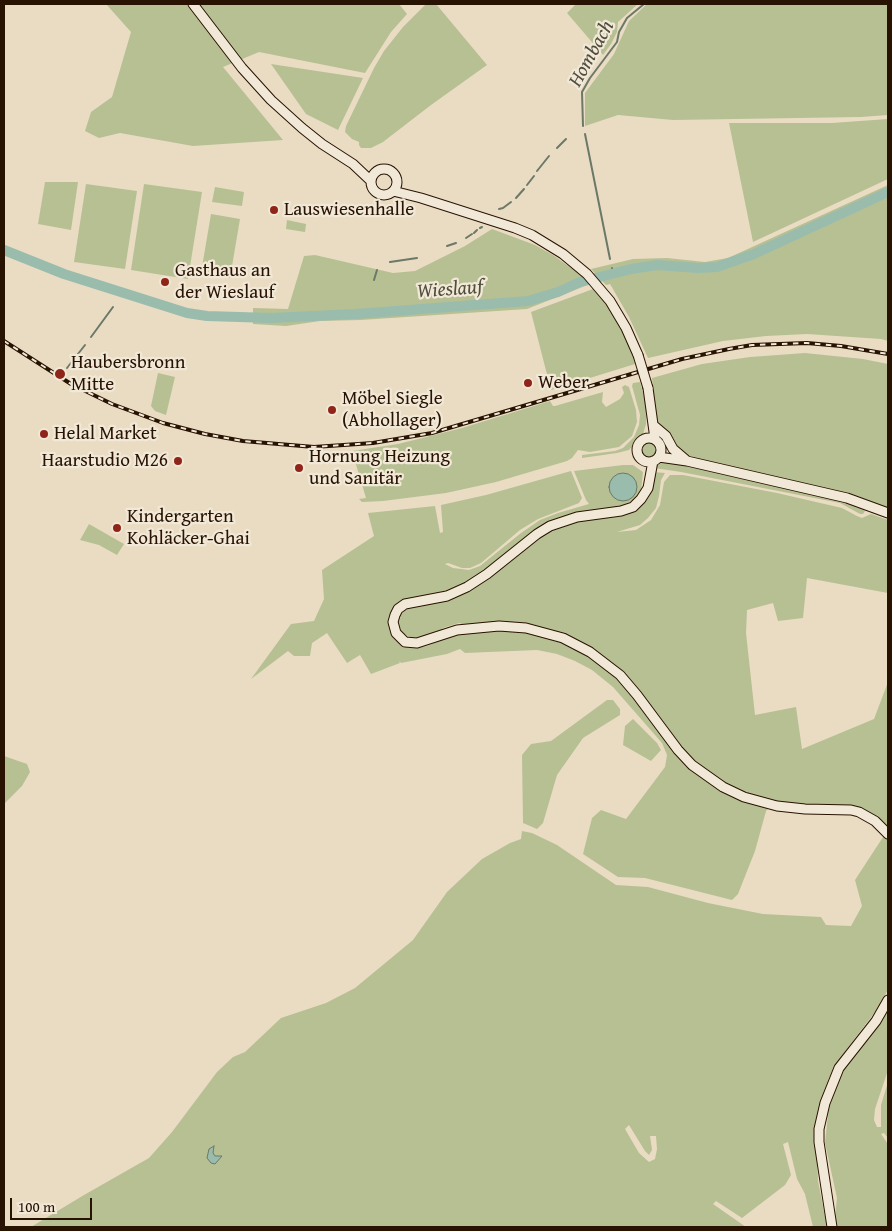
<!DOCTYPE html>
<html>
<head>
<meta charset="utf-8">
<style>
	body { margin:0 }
	#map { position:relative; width:892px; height:1231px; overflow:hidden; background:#e9dcc2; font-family:"Gentium Book Plus",serif }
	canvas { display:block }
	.frame { position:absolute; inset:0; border:5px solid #281201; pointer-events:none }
	.scale { position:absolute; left:10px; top:1198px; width:82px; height:22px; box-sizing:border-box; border:2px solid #281201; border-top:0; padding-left:6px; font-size:15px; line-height:18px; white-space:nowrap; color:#281201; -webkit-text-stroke:4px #f1e8d7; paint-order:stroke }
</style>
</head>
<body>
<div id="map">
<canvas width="892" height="1231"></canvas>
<div class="frame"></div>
<div class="scale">100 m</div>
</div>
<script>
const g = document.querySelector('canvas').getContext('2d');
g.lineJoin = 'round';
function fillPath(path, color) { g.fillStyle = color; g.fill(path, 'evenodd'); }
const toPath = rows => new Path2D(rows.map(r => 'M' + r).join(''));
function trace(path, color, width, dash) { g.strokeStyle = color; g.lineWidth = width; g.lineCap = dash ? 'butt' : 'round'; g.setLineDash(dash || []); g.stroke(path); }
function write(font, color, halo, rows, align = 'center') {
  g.font = font + ' "Gentium Book Plus",serif'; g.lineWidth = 4.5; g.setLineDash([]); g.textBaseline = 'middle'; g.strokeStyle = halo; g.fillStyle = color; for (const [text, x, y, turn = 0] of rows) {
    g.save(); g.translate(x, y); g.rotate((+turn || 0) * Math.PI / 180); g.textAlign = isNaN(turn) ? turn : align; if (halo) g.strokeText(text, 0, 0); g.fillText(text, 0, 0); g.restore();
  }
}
fillPath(toPath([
	[106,4,399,4,407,14,391,32,365,73,259,52,223,67,283,140,193,146,120,133,99,138,85,131,91,112,112,97,131,32],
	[426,4,436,4,487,65,431,105,383,142,371,148,361,148,359,145,359,142,352,139,345,132,346,126,374,68,384,51,403,27],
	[576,4,638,4,618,22,617,32,611,44,603,55,567,13],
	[647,4,888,4,888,115,861,117,673,120,618,115,585,126,585,93,614,54,629,21],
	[271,64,363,78,338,130,306,114],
	[888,119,888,179,753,242,729,123,832,123],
	[45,182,78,182,71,230,38,224],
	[86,184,137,191,125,269,74,262],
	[144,184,202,192,188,279,131,270],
	[888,185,888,341,881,339,807,334,766,336,723,341,648,358,629,317,610,284,606,285,591,269,633,259,667,258,705,262,728,258],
	[215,187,244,192,242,206,212,202],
	[211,214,240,219,230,278,201,273],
	[287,220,306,224,305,232,286,229],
	[492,229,535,245,553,255,571,268,572,267,590,284,527,309,361,320,320,321,286,326,253,324,253,308,288,309,304,256,315,255,393,273,415,271,465,246],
	[593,289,601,296,621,327,632,353,635,364,551,390,531,312],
	[805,353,863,359,888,364,888,510,724,467,687,455,677,448,657,423,652,378,702,364,750,357],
	[158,373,175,377,166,415,155,411,151,406],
	[640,382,647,406,646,424,643,434,629,450,617,453,582,458,582,455,615,451,623,448,634,437,639,425,640,415,632,386,633,383],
	[625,385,629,387,636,410,637,422,632,436,619,447,590,452,578,450,572,458,567,461,496,482,446,493,383,501,362,502,359,499,366,498,352,451,398,444,462,428,550,401,553,406,555,406,603,392,602,402,606,407,620,399,624,393,622,387],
	'641 450a8 8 0 1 1 16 0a8 8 0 1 1-16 0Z',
	[666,460,841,500,863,508,865,511,863,514,860,514,840,503,681,472,654,468,659,461],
	[623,465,633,465,643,472,641,491,633,500,622,506,579,513,559,519,473,580,451,592,433,596,405,599,395,605,390,614,389,622,391,632,397,640,405,646,416,648,427,646,454,635,485,629,526,631,544,635,579,649,614,674,690,767,770,807,766,811,755,851,738,894,732,900,645,878,618,877,583,854,592,818,601,810,626,819,665,767,667,755,662,743,613,687,592,670,575,661,557,654,537,650,465,653,460,649,447,654,401,663,399,661,400,663,371,674,360,655,347,663,327,633,312,643,310,656,294,656,288,651,251,679,291,624,314,621,324,599,322,570,374,536,368,513,435,506,440,533,443,532,441,505,486,495,571,471,582,498,579,503,538,519,520,530,481,563,470,568,462,568,448,563,445,564,453,568,469,570,480,566,521,533,540,520,558,513,589,504,586,500,574,471],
	[653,472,665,473,661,480,659,496,656,508,648,518,640,525,617,532,636,530,651,520,660,505,664,482,670,475,683,475,777,493,842,508,857,516,862,518,871,514,888,520,888,593,807,578,803,618,778,621,773,603,747,610,746,633,755,715,796,707,802,749,874,719,888,682,888,827,877,818,853,806,846,805,809,806,772,802,745,793,716,778,699,767,685,752,628,677,608,660,591,648,573,638,539,627,503,622,487,622,465,625,459,623,443,628,440,632,424,637,412,638,402,633,398,622,400,615,404,611,413,606,446,600,469,591,549,531,571,521,625,514,634,511,646,500,649,495],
	[89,524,124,544,117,555,99,545,80,540],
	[607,700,613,700,620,709,620,715,583,738,557,775,543,823,537,829,523,823,522,755,531,744,551,741],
	[633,719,657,743,661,750,651,761,623,745,625,726],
	[4,756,27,764,30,772,22,786,4,804],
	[522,831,532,833,557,845,616,885,648,887,708,903,763,914,821,917,826,925,851,926,862,906,855,880,885,834,888,840,888,989,881,1004,844,1053,829,1078,816,1130,818,1181,827,1227,813,1227,805,1194,797,1179,788,1142,783,1144,791,1175,785,1185,742,1218,716,1201,713,1204,746,1227,31,1227,84,1195,149,1158,172,1132,217,1072,233,1057,245,1052,281,1018,326,1003,355,988,413,940,447,892,482,859,510,843,521,839],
	[629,1125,645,1151,649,1155,652,1150,650,1136,656,1136,657,1149,655,1159,649,1162,639,1153,625,1129],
	[888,1009,888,1070,875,1109,874,1120,877,1127,881,1127,881,1105,888,1082,888,1138,884,1133,881,1134,888,1144,888,1227,837,1227,835,1217,837,1198,825,1143,829,1105,842,1072,862,1043]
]), '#b7c093');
const water = toPath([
	'609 487a14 14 0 1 1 28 0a14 14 0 1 1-28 0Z',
	[214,1146,213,1153,215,1156,222,1156,215,1164,211,1163,207,1158,209,1149,214,1146]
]);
fillPath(water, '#99bcad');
trace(water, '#6c7868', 1);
trace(toPath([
	[583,126,582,92,590,78,617,42,619,32,627,18,644,4],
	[585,134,610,259],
	[557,148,566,139],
	[537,171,549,156],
	[527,185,534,176],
	[516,198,524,189],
	[499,209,503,208,511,202],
	[480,228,482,227],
	[474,233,477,230],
	[466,238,472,234],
	[447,246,456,243],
	[390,262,417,258],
	[612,268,613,272],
	[374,280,377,270],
	[91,337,113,307],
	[67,368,85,345]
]), '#6c7868', 2);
trace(toPath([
	[4,250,64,274,187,313,207,316,271,318,356,314,528,301,558,292,580,282,631,269,657,265,698,268,717,267,754,254,888,192]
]), '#99bcad', 10);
const secondary = toPath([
	[193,4,242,68,271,100,302,128,322,144,353,164,371,181],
	'371 182a13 13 0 1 1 26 0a13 13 0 1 1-26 0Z',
	[393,191,421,198,515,228,532,235,563,254,587,274,610,301,626,328,638,355],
	[648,388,655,439],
	[653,425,666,436,673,449,687,461],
	'637 450a12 12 0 1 1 24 0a12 12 0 1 1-24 0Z',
	[659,457,687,461,847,498,888,513],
	[653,461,648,488,641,499,633,507,621,511,577,517,550,526,537,534,487,574,467,587,447,596,405,604,398,609,395,615,393,622,396,633,405,642,417,643,457,630,499,626,526,628,563,638,590,652,620,675,637,695,678,750,692,765,723,787,744,797,777,806,805,809,851,810,859,812,875,821,888,834],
	[832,1227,819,1142,819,1129,825,1103,839,1068,876,1021,888,1000]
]);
trace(secondary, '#281201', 11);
trace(secondary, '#f1e8d7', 9);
const rail = toPath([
	[4,341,71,384,112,404,163,423,205,434,243,441,314,447,373,443,432,433,682,359,729,349,752,345,807,343,841,346,888,354]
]);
trace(rail, '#281201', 4);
trace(rail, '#f1e8d7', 2, [5.5]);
const secondaryBridge = toPath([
	[638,355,648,388]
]);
trace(secondaryBridge, '#281201', 11, []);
trace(secondaryBridge, '#f1e8d7', 9);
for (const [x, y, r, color] of [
	[274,210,5,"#8f2418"],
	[165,282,5,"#8f2418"],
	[60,374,6,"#8f2418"],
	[528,383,5,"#8f2418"],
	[332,410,5,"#8f2418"],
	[44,434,5,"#8f2418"],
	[178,461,5,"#8f2418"],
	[299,468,5,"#8f2418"],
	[117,528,5,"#8f2418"]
]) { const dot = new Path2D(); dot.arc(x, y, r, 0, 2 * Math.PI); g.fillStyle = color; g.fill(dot); trace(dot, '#f1e8d7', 2); }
write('19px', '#281201', '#f1e8d7', [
	["Lauswiesenhalle",284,210],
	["Gasthaus an",175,271],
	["der Wieslauf",175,293],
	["Haubersbronn",71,363],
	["Mitte",71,385],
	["Weber",538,383],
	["Möbel Siegle",342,399],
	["(Abhollager)",342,421],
	["Helal Market",54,434],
	["Hornung Heizung",309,457],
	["und Sanitär",309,479],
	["Haarstudio M26",168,461,"right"],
	["Kindergarten",127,517],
	["Kohläcker-Ghai",127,539]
], 'left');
write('italic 20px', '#504e3d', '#f1e8d7', [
	["Hombach",592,54,-61],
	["Wieslauf",450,290,-4]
]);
</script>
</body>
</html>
